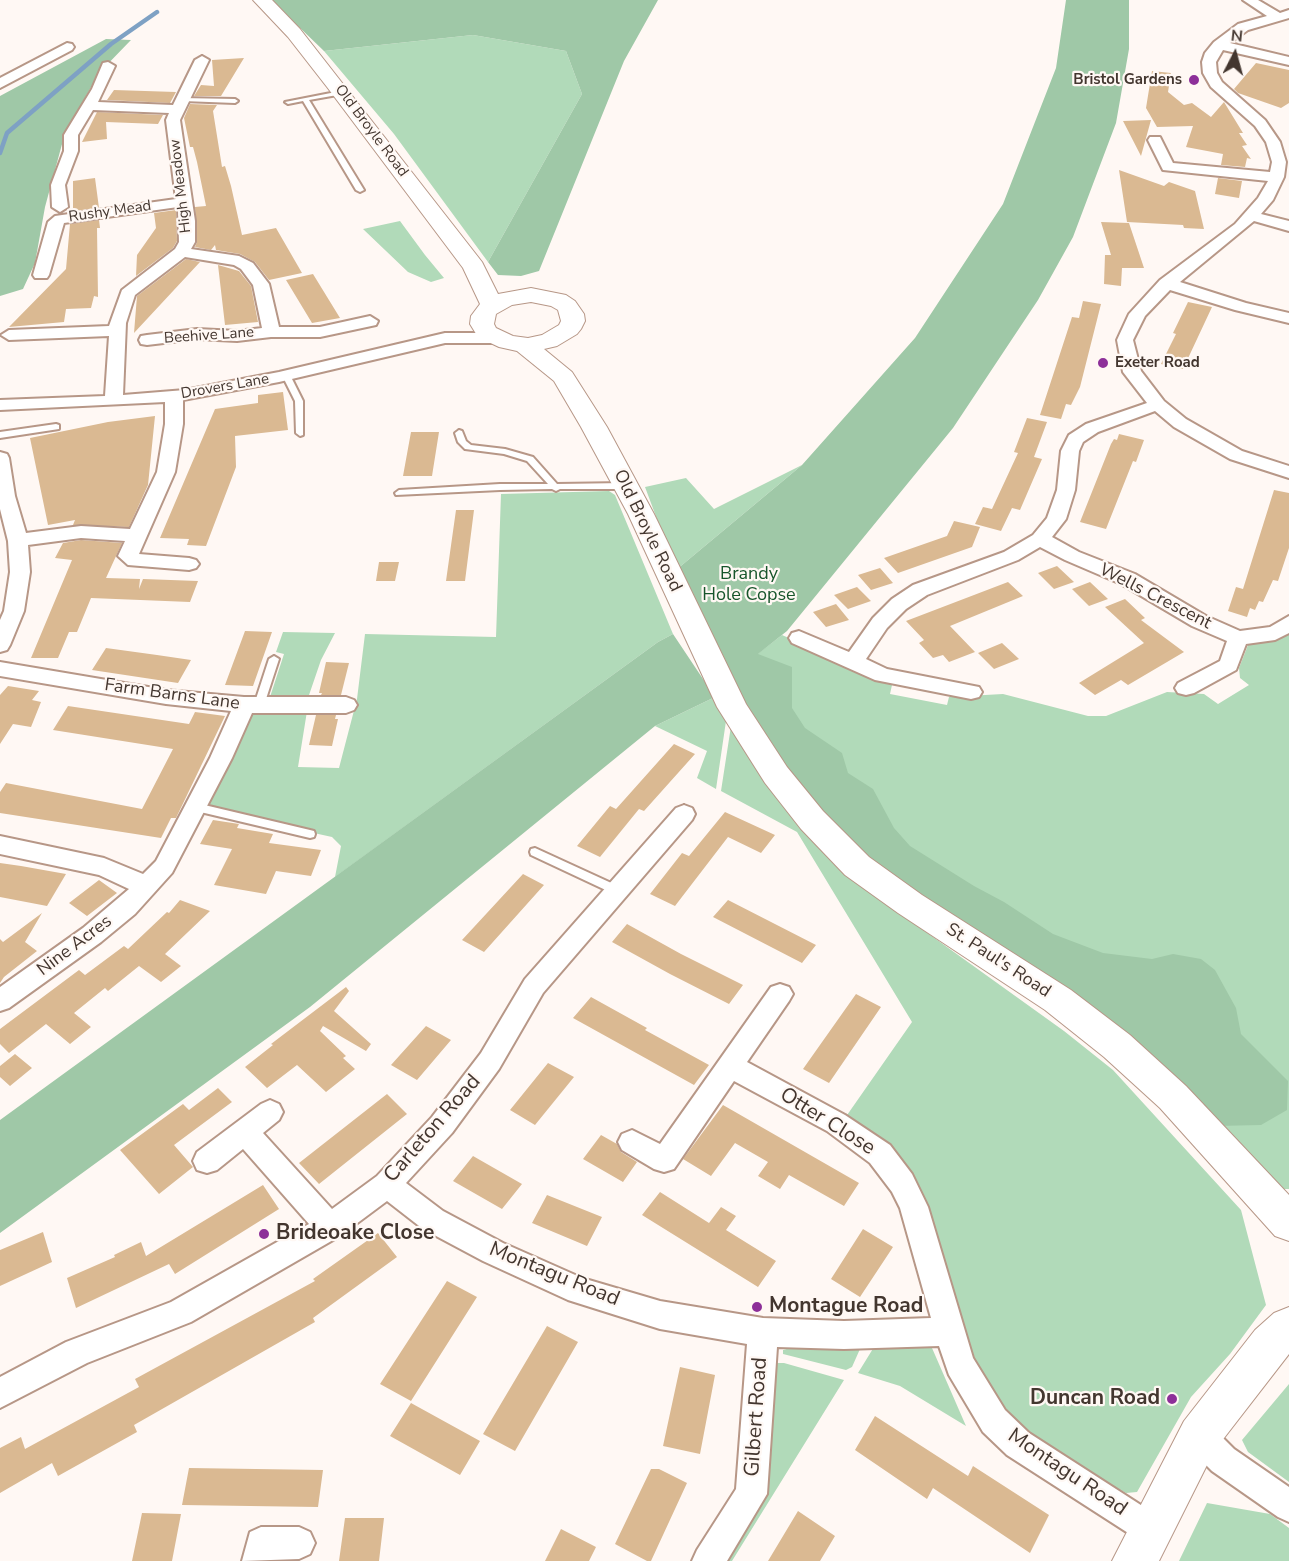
<!DOCTYPE html>
<html>
<head>
<meta charset="utf-8">
<style>
	body { margin:0 }
	#map { position:relative; width:1289px; height:1561px; overflow:hidden; background:#fff8f4; font-family:"Nunito Sans",sans-serif }
	canvas { display:block }
	.north { position:absolute; left:1205px; top:24px; width:60px; height:60px; -webkit-text-stroke:4px #fff8f4; paint-order:stroke; rotate:6deg; font-size:16px; font-weight:700; line-height:24px; text-align:center; color:#43362f }
	.north::after { content:''; display:block; margin:auto; width:21px; height:27px; background:#43362f; clip-path:polygon(50% 0,100% 100%,50% 72%,0 100%) }
</style>
</head>
<body>
<div id="map">
<canvas width="1289" height="1561"></canvas>
<div class="north">N</div>
</div>
<script>
const g = document.querySelector('canvas').getContext('2d');
g.lineJoin = 'round';
function fillPath(path, color) { g.fillStyle = color; g.fill(path, 'evenodd'); }
const toPath = rows => new Path2D(rows.map(r => 'M' + r).join(''));
function trace(path, color, width, dash) { g.strokeStyle = color; g.lineWidth = width; g.lineCap = dash ? 'butt' : 'round'; g.setLineDash(dash || []); g.stroke(path); }
function write(font, color, halo, rows, align = 'center') {
  g.font = font + ' "Nunito Sans",sans-serif'; g.lineWidth = 4.5; g.setLineDash([]); g.textBaseline = 'middle'; g.strokeStyle = halo; g.fillStyle = color; for (const [text, x, y, turn = 0] of rows) {
    g.save(); g.translate(x, y); g.rotate((+turn || 0) * Math.PI / 180); g.textAlign = isNaN(turn) ? turn : align; if (halo) g.strokeText(text, 0, 0); g.fillText(text, 0, 0); g.restore();
  }
}
fillPath(toPath([
	[473,35,566,51,582,94,488,262,394,134,324,51],
	[400,221,425,255,444,278,431,282,408,272,363,229],
	[802,465,676,570,645,487,686,478,714,509],
	[609,491,615,495,673,634,658,642,335,877,341,846,332,837,196,807,244,705,308,705,298,767,339,768,357,699,365,634,496,637,501,494],
	[283,632,335,633,321,660,308,698,270,697,284,654,276,652],
	[1289,633,1289,1189,1277,1189,1063,994,729,676,782,635,887,681,892,685,890,694,947,705,949,697,1003,694,1088,716,1106,716,1167,692,1204,694,1218,704,1249,685,1240,678,1239,668,1248,645,1282,637],
	[715,697,726,721,716,789,697,778,707,751,655,726],
	[731,726,855,881,1064,1031,1113,1070,1241,1210,1266,1305,1230,1354,1191,1397,1137,1492,1126,1493,1023,1436,966,1361,921,1204,845,1118,912,1022,797,832,721,791],
	[801,1345,858,1347,860,1349,852,1367,846,1370,783,1354,783,1350],
	[926,1345,932,1348,966,1426,900,1386,858,1373,874,1347],
	[776,1363,784,1363,844,1380,732,1561,728,1561,765,1490,772,1364],
	[1289,1384,1289,1482,1248,1452,1242,1440],
	[1207,1503,1270,1514,1289,1528,1289,1561,1179,1561]
]), '#b1dab9');
fillPath(toPath([
	[271,0,658,0,624,61,539,271,521,276,498,275,488,262,582,94,566,51,473,35,324,51],
	[1066,0,1129,0,1129,49,1116,123,1073,237,1038,300,953,428,787,631,758,654,792,667,792,708,805,728,842,753,848,773,873,789,894,828,910,846,974,886,1004,902,1053,934,1103,953,1152,959,1173,954,1201,959,1215,970,1236,1008,1241,1034,1288,1081,1287,1110,1261,1125,1216,1126,861,856,788,772,729,676,676,570,802,465,915,338,1003,204,1056,68],
	[106,39,131,40,99,73,65,133,45,207,35,263,23,289,0,296,0,96],
	[673,634,715,697,655,726,310,1007,0,1233,0,1120,658,642]
]), '#9fc8a7');
trace(toPath([
	[0,153,7,133,111,44,157,12]
]), '#7ea1c4', 4.5);
fillPath(toPath([
	[244,58,221,96,194,96,201,85,214,86,212,60],
	[1256,63,1289,70,1289,103,1281,108,1238,93,1234,89],
	[1152,71,1171,73,1168,92,1184,105,1192,103,1211,117,1224,102,1243,133,1239,133,1247,145,1242,146,1251,159,1247,158,1245,167,1221,165,1223,154,1186,147,1193,126,1157,127,1146,108],
	[114,90,176,92,170,103,107,100],
	[190,104,217,105,213,111,222,167,225,166,231,186,242,235,276,228,302,273,269,280,255,262,240,254,216,250,215,245,211,250,195,247,197,242,195,207,206,206,197,162,193,147,190,147,184,118],
	[97,112,163,115,158,124,106,122,107,139,82,142],
	[1151,120,1141,156,1123,121],
	[1119,170,1164,186,1169,182,1195,191,1204,229,1184,228,1183,225,1127,222],
	[95,178,99,208,73,211,73,181],
	[1218,178,1242,181,1239,198,1215,194],
	[176,210,177,241,173,248,136,276,137,255,156,228,154,213],
	[99,220,100,228,97,228,98,297,94,296,91,308,66,309,64,322,9,327,66,269,70,224],
	[1101,222,1129,223,1144,268,1122,268,1121,286,1104,284,1105,255,1111,255],
	[186,259,200,262,134,333,137,296],
	[218,265,239,271,251,286,258,322,225,325],
	[313,274,340,318,312,323,286,280],
	[1083,301,1101,304,1080,387,1071,405,1066,404,1061,419,1040,415,1072,317,1079,318],
	[1188,302,1212,307,1183,369,1161,364,1176,334,1173,333],
	[283,392,288,430,235,436,236,467,206,546,187,545,189,539,160,538,215,409,258,403,258,395],
	[155,416,148,485,129,527,73,525,75,520,48,525,30,438,108,422],
	[1027,418,1047,422,1034,457,1042,459,1020,510,1012,508,1001,531,975,524,983,507,992,509,1018,453,1014,452],
	[411,432,439,432,432,476,403,476],
	[1119,434,1144,440,1136,462,1133,461,1106,529,1080,522,1111,444,1114,439,1117,440],
	[1274,490,1289,493,1289,548,1278,581,1273,580,1263,602,1259,601,1255,610,1250,608,1247,617,1228,611,1236,587,1243,589],
	[456,510,474,510,465,581,446,581],
	[954,521,980,527,972,547,898,573,884,558,947,536],
	[81,540,122,543,106,578,140,579,139,589,143,579,198,581,190,602,91,598,77,632,69,632,58,658,31,658,72,560,55,558,63,543],
	[379,562,399,562,395,581,376,581],
	[1057,566,1074,582,1054,589,1038,573],
	[880,568,893,583,871,590,858,575],
	[1008,582,1023,596,950,626,975,652,949,662,943,655,933,658,919,643,924,640,906,621],
	[1090,582,1108,599,1089,606,1072,589],
	[857,587,871,601,848,609,834,595],
	[1125,599,1145,618,1141,620,1184,652,1128,685,1121,680,1095,695,1079,683,1144,643,1105,607],
	[836,604,849,620,826,627,813,612],
	[245,631,272,632,253,686,225,685],
	[1002,643,1019,659,994,669,978,653],
	[106,648,157,655,191,660,178,683,92,670],
	[326,662,349,663,341,695,321,695,322,693,319,693],
	[8,686,39,691,32,700,41,702,31,727,13,724,0,744,0,695],
	[68,706,189,724,195,712,225,716,176,818,171,818,161,838,0,813,0,792,6,783,142,809,173,749,53,730],
	[316,715,336,715,335,719,338,719,332,746,309,745],
	[674,744,695,754,644,811,639,809,600,857,577,846,610,806,616,809],
	[725,812,775,835,761,853,728,837,675,906,650,894,682,853,689,856],
	[213,820,239,824,237,828,273,834,269,843,321,850,311,876,276,871,266,894,214,885,232,849,200,844],
	[0,863,21,866,66,874,47,906,0,897],
	[523,874,544,885,484,952,462,940],
	[99,880,117,893,87,916,69,903],
	[180,900,210,911,165,954,181,966,161,982,139,966,108,991,105,988,74,1013,91,1027,70,1044,46,1024,9,1053,0,1044,0,1029,79,970,85,975,124,946,128,949,167,912,169,913],
	[728,900,816,945,802,963,713,917],
	[42,913,25,942,37,951,4,977,0,983,0,939,3,942],
	[627,924,681,954,743,985,729,1004,670,974,612,942],
	[346,987,349,991,334,1011,371,1044,366,1051,323,1026,320,1031,346,1056,343,1058,355,1069,326,1092,297,1065,267,1088,245,1067,273,1045,271,1044],
	[856,994,881,1007,829,1083,803,1069],
	[591,997,647,1028,645,1030,709,1065,694,1085,573,1018],
	[426,1026,451,1040,417,1080,391,1065],
	[15,1054,32,1068,10,1086,0,1077,0,1066],
	[548,1063,574,1077,535,1125,510,1110],
	[218,1088,232,1102,174,1145,193,1167,159,1194,120,1150,183,1104,189,1110],
	[387,1094,407,1114,319,1184,299,1163],
	[723,1105,859,1183,844,1206,789,1175,780,1189,758,1176,768,1162,735,1143,711,1176,683,1159],
	[601,1135,617,1144,621,1152,637,1162,623,1182,583,1159],
	[473,1156,522,1184,502,1209,453,1181],
	[263,1185,279,1209,175,1274,169,1264,76,1308,67,1278,115,1257,114,1255,141,1242,146,1256],
	[660,1192,709,1223,721,1207,736,1216,726,1230,776,1261,758,1287,642,1215],
	[547,1195,602,1217,587,1246,532,1223],
	[863,1229,893,1247,860,1297,831,1279],
	[43,1232,52,1262,0,1286,0,1250],
	[378,1233,397,1257,313,1318,315,1322,134,1425,137,1432,58,1476,52,1463,0,1493,0,1448,21,1437,25,1449,139,1387,135,1379,315,1281,313,1279],
	[447,1281,477,1297,411,1401,380,1384],
	[547,1326,578,1342,515,1451,483,1434],
	[680,1367,715,1375,700,1454,663,1446],
	[411,1403,480,1441,460,1475,390,1436],
	[875,1416,968,1476,973,1466,1049,1515,1030,1553,933,1488,927,1499,855,1450],
	[189,1468,323,1470,318,1507,182,1505],
	[651,1469,659,1469,687,1483,651,1561,647,1561,615,1544],
	[798,1511,835,1536,820,1561,768,1561],
	[142,1513,181,1514,172,1561,132,1561],
	[345,1518,384,1518,379,1561,339,1561],
	[561,1529,596,1547,589,1561,545,1561]
]), '#dab992');
const lane = toPath([
	[341,91,343,92,343,94,309,100,364,190,360,192,356,190,303,101,288,104,285,102,341,91],
	[181,98,235,99,238,101,235,103,183,101,181,100,181,98],
	[283,373,289,373,303,401,303,435,300,436,296,433,295,401,282,375,283,373],
	[56,424,59,425,59,429,0,438,0,432,56,424],
	[459,430,462,431,466,441,471,445,505,449,533,457,557,484,626,483,630,486,626,489,560,489,556,491,552,489,500,490,396,495,395,493,399,490,500,484,548,484,527,461,504,454,465,449,458,442,455,433,459,430],
	[274,656,279,659,264,705,263,707,255,707,254,705,269,659,274,656],
	[196,803,310,830,314,831,315,834,314,837,310,838,192,810,191,807,192,804,196,803],
	[535,848,620,887,622,890,620,893,616,894,612,893,531,855,530,852,531,849,535,848]
]);
const street = toPath([
	[1243,0,1258,0,1280,13,1289,10,1289,18,1248,30,1230,43,1289,57,1289,65,1223,50,1216,62,1217,73,1222,82,1265,120,1280,142,1286,162,1284,177,1273,200,1261,214,1289,221,1289,231,1254,221,1180,282,1246,303,1289,313,1289,323,1235,310,1170,290,1145,316,1133,340,1141,371,1164,401,1186,419,1242,451,1289,466,1289,478,1230,459,1174,427,1155,411,1098,432,1083,442,1079,451,1075,490,1066,519,1052,537,1079,552,1135,574,1206,616,1240,631,1270,627,1289,616,1289,633,1275,640,1246,644,1236,670,1194,693,1186,695,1178,693,1175,688,1178,683,1220,661,1227,641,1192,626,1121,584,1065,560,1040,547,1018,560,927,595,906,609,887,628,866,659,887,669,979,687,982,692,979,697,971,699,875,680,792,643,789,638,792,633,799,631,849,652,873,618,892,599,913,585,1004,552,1033,535,1047,518,1057,490,1061,451,1069,435,1086,424,1147,403,1123,372,1117,340,1129,314,1160,280,1235,224,1258,198,1268,181,1163,170,1148,140,1150,137,1160,137,1173,163,1270,172,1272,162,1266,142,1255,126,1211,87,1203,73,1202,62,1205,53,1214,42,1238,24,1267,16,1243,0],
	[67,43,72,44,74,47,72,50,0,88,0,78,67,43],
	[202,56,209,60,180,120,195,221,195,242,191,249,239,256,253,263,269,284,279,327,320,327,370,316,378,321,376,325,320,337,271,337,237,341,197,339,147,345,141,344,139,340,141,336,147,335,197,329,237,331,262,328,253,285,241,269,234,265,185,257,135,295,126,323,123,395,185,390,279,372,445,333,495,333,503,338,495,343,445,343,279,382,183,400,183,424,175,472,139,554,189,558,196,560,199,564,196,568,189,570,128,565,118,556,125,541,81,538,28,545,30,572,24,611,10,645,7,650,0,652,0,620,4,611,10,572,8,541,0,509,0,452,7,454,9,458,15,496,26,533,81,526,130,529,157,472,165,424,165,402,0,410,0,400,105,396,109,336,9,340,1,335,9,330,109,326,122,290,175,249,179,242,178,207,64,223,49,275,47,278,35,278,33,275,48,222,55,216,176,199,166,120,169,113,93,110,78,135,78,151,65,185,68,207,60,212,52,207,51,185,64,151,64,135,92,89,103,63,108,62,115,66,98,102,173,105,195,60,202,56],
	[0,662,166,690,244,697,346,697,354,700,357,705,354,710,346,713,252,713,232,758,172,873,135,914,101,942,9,1008,0,1011,0,987,83,928,129,889,99,875,0,854,0,836,104,858,143,874,156,861,210,758,231,711,166,704,0,676,0,662],
	[684,805,692,808,695,814,692,820,543,993,499,1069,452,1133,406,1183,443,1211,503,1243,582,1278,660,1301,763,1318,844,1321,931,1318,900,1208,892,1192,870,1163,827,1131,734,1081,674,1169,664,1172,654,1169,622,1150,618,1142,622,1134,632,1130,660,1144,771,987,780,984,789,987,793,994,789,1001,747,1062,845,1115,890,1145,912,1174,928,1207,973,1358,1005,1410,1029,1433,1161,1518,1166,1529,1161,1540,1150,1545,1139,1540,1007,1455,983,1432,949,1375,939,1346,844,1349,777,1347,767,1494,727,1561,692,1561,697,1550,736,1489,747,1344,660,1329,568,1300,483,1261,423,1229,387,1201,340,1236,191,1322,87,1363,0,1408,0,1377,66,1342,171,1302,309,1224,243,1149,217,1170,207,1173,197,1170,193,1161,197,1152,261,1104,270,1100,279,1104,283,1112,279,1120,263,1133,332,1209,377,1176,432,1117,481,1053,525,979,676,808,684,805],
	[1199,1421,1210,1425,1234,1449,1289,1487,1289,1522,1278,1517,1212,1471,1188,1447,1184,1436,1188,1425,1199,1421],
	[261,1527,299,1527,310,1532,315,1543,310,1554,299,1559,242,1561,250,1532,261,1527]
]);
const secondary = toPath([
	[253,0,272,0,300,29,482,262,498,294,531,288,566,295,575,301,584,314,585,321,581,329,577,334,557,346,544,349,572,372,607,427,654,514,746,704,787,767,823,811,869,857,922,895,1071,990,1130,1035,1186,1086,1289,1195,1289,1241,1275,1236,1160,1108,1104,1057,1045,1010,898,913,845,875,801,829,765,783,717,707,628,514,581,427,554,381,517,351,499,347,478,337,470,324,471,316,480,304,463,268,327,87,288,37,253,0],
	[531,302,551,306,558,310,561,321,559,325,542,335,528,338,513,336,496,328,494,324,496,314,512,305,531,302],
	[1289,1307,1289,1354,1214,1451,1159,1561,1112,1561,1184,1421,1255,1330,1274,1313,1289,1307]
]);
trace(lane, '#b79787', 4);
trace(street, '#b79787', 4);
trace(secondary, '#b79787', 2);
fillPath(lane, '#fff');
fillPath(street, '#fff');
fillPath(secondary, '#fff');
for (const [x, y, r, color] of [
	[1194,80,6,"#8d2f99"],
	[1103,363,6,"#8d2f99"],
	[264,1234,6,"#8d2f99"],
	[757,1307,6,"#8d2f99"],
	[1172,1399,6,"#8d2f99"]
]) { const dot = new Path2D(); dot.arc(x, y, r, 0, 2 * Math.PI); g.fillStyle = color; g.fill(dot); trace(dot, '#fff8f4', 2); }
write('bold 15px', '#43362f', '#fff8f4', [
	["Bristol Gardens",1182,80],
	["Exeter Road",1115,363,"left"]
], 'right');
write('15px', '#43362f', '#fff8f4', [
	["Old Broyle Road",371,131,53],
	["High Meadow",181,186,-97],
	["Rushy Mead",110,212,-8],
	["Beehive Lane",209,336,-4],
	["Drovers Lane",225,387,-10]
]);
write('18px', '#43362f', '#fff8f4', [
	["Old Broyle Road",647,531,64],
	["Wells Crescent",1155,597,27],
	["Farm Barns Lane",172,695,8],
	["Nine Acres",75,946,-37],
	["St. Paul's Road",998,961,33]
]);
write('18px', '#17552b', '#fff8f4', [
	["Brandy",749,575],
	["Hole Copse",749,596]
]);
write('21px', '#43362f', '#fff8f4', [
	["Otter Close",827,1122,32],
	["Carleton Road",433,1129,-49],
	["Montagu Road",554,1275,22],
	["Gilbert Road",757,1417,-86],
	["Montagu Road",1067,1473,34]
]);
write('bold 21px', '#43362f', '#fff8f4', [
	["Brideoake Close",276,1234],
	["Montague Road",769,1307],
	["Duncan Road",1160,1399,"right"]
], 'left');
</script>
</body>
</html>
